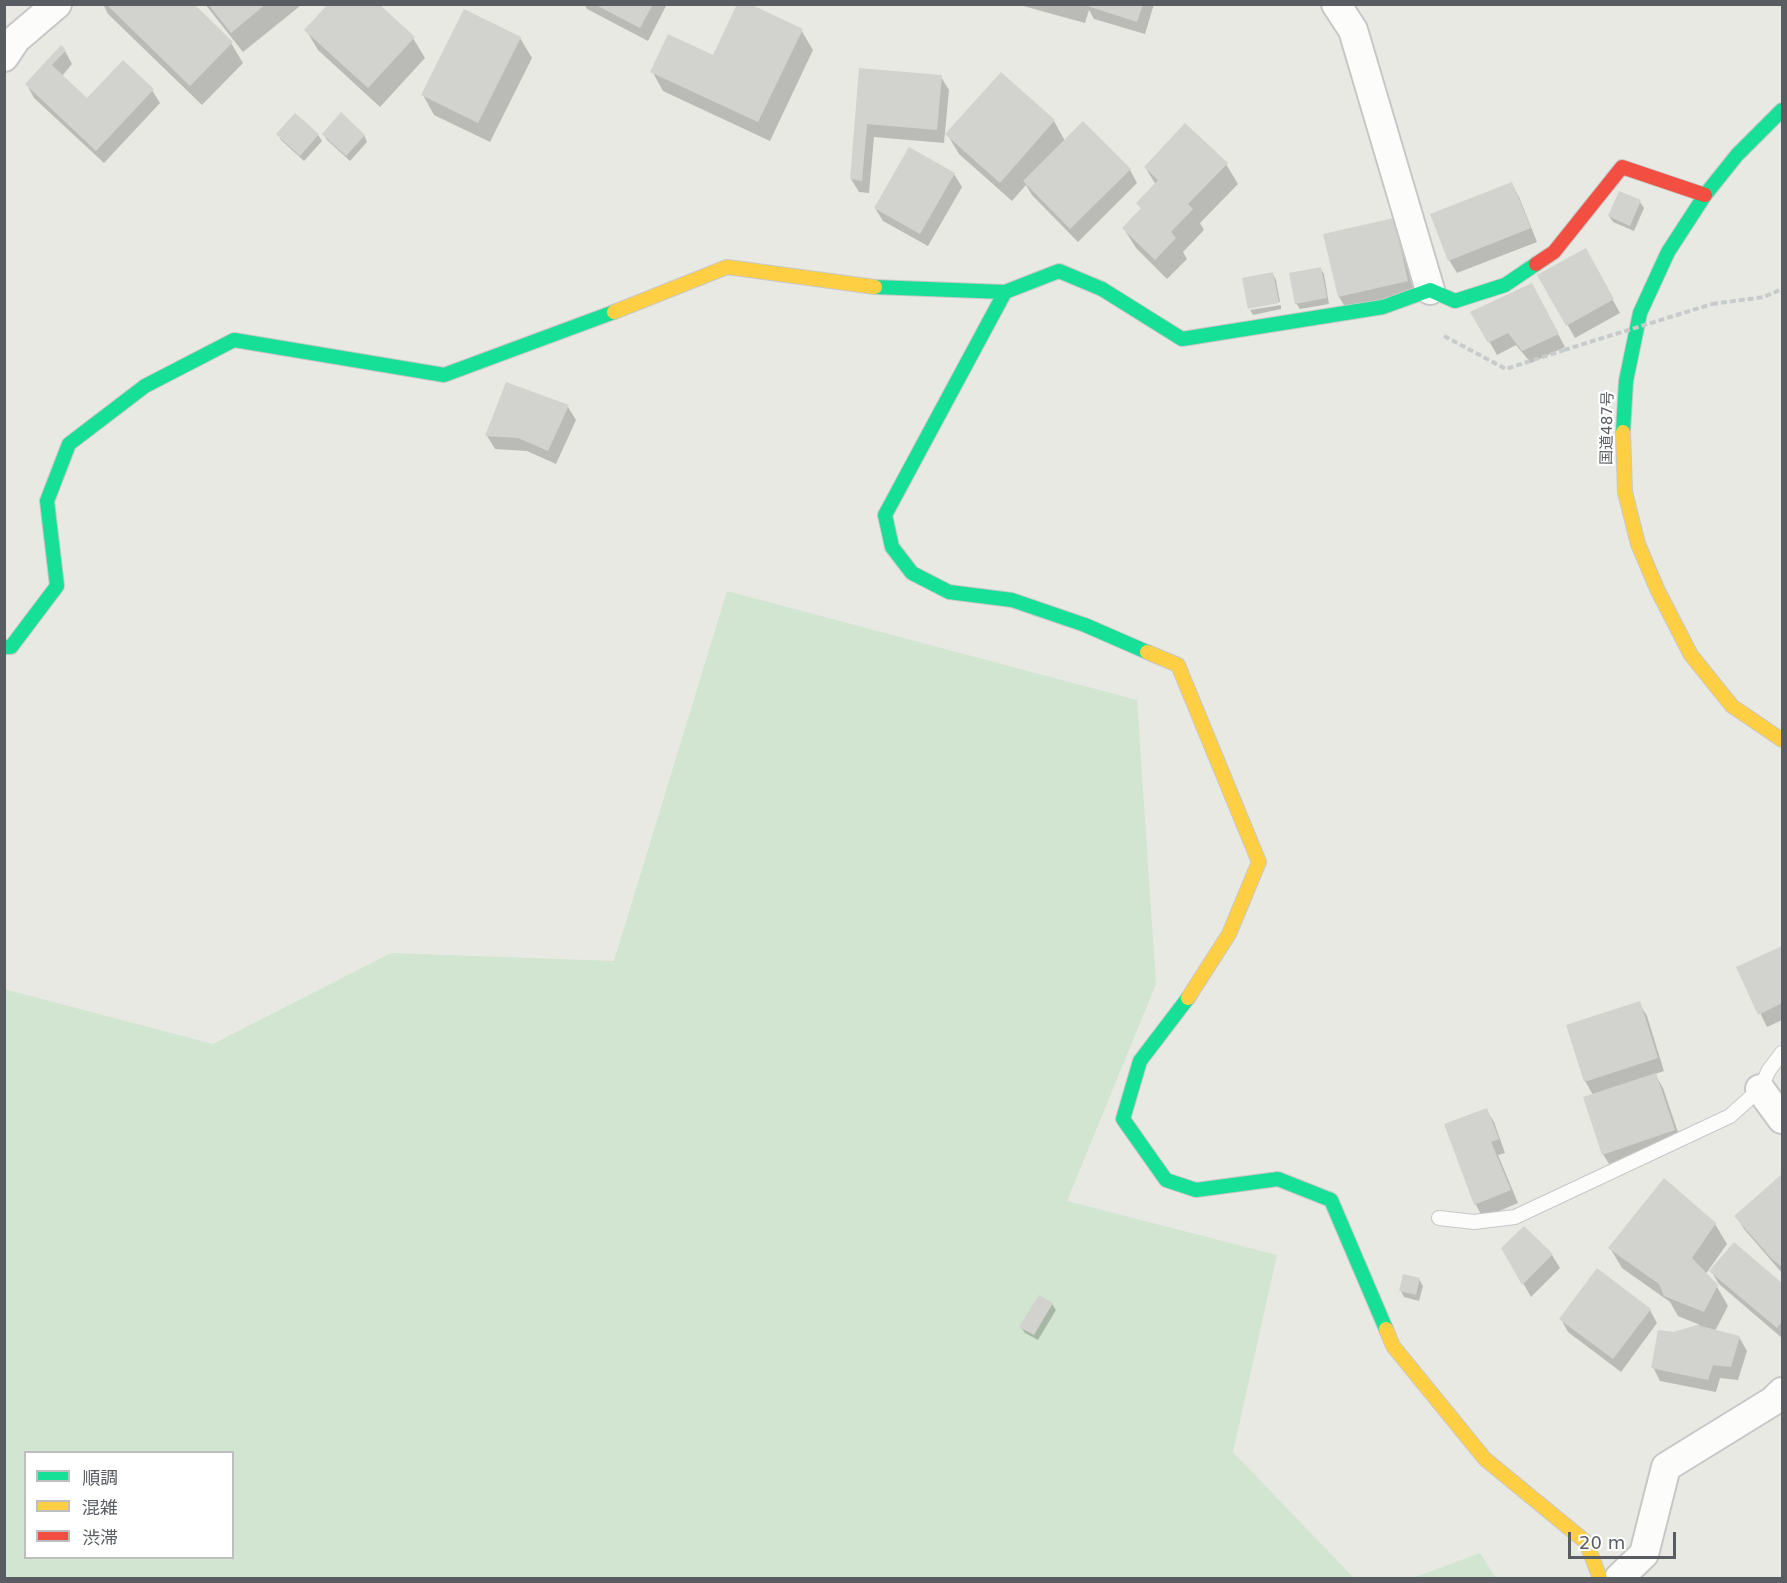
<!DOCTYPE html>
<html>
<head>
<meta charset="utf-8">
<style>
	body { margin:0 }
	#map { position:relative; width:1787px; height:1583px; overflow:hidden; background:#e9e9e4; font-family:"DejaVu Sans","Noto Sans JP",sans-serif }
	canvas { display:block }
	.frame { position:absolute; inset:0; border:6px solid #595c61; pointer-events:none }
	.legend { position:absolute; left:24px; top:1451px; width:210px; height:108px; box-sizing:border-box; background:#fff; border:2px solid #bdbec0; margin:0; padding:8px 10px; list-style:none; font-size:18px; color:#595c61 }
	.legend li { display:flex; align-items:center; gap:12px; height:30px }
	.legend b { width:30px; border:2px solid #bdbec0 }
	.scale { position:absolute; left:1568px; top:1532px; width:108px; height:27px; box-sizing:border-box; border:3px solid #595c61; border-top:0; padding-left:8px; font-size:18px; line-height:21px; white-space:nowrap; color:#595c61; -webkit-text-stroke:4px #fff; paint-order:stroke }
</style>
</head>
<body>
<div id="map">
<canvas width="1787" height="1583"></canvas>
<div class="frame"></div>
<ul class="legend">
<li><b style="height:8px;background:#16e098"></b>順調</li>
<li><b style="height:8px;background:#ffcf43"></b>混雑</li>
<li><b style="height:8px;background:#f24e42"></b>渋滞</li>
</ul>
<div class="scale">20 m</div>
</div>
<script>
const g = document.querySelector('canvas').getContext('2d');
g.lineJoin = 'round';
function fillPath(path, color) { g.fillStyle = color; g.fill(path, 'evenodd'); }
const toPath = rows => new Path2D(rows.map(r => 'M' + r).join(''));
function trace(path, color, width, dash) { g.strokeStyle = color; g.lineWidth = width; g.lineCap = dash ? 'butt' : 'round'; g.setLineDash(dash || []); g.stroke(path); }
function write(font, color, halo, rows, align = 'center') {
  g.font = font + ' "DejaVu Sans","Noto Sans JP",sans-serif'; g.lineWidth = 4.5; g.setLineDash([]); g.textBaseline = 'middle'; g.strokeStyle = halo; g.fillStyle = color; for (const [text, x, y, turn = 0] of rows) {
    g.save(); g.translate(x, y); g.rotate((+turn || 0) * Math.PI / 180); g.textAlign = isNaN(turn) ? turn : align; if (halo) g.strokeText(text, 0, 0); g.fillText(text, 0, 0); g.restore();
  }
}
fillPath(toPath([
	[727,591,1137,700,1156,984,1067,1201,1277,1255,1233,1452,1354,1578,5,1578,4,989,213,1044,391,953,614,961],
	[26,1452,232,1452,232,1558,26,1558],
	[1480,1553,1496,1578,1413,1578]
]), '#d1e5d0');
fillPath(toPath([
	[103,4,154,4,231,43,243,63,202,105,108,14],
	[205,4,299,4,300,6,243,52],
	[584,4,667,4,648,41,587,9],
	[1016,4,1154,4,1145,34,1094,19,1089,10,1085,23],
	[306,30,413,38,425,58,380,107,318,50],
	[801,30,813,50,770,141,663,91,652,71,714,57],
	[520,38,532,58,490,142,434,115,423,95],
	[65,51,72,64,62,76,87,100,152,90,160,103,104,163,34,98,27,85],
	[861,70,941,77,949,90,944,143,874,137,869,193,859,192,851,179],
	[295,115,318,135,322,141,304,161,281,140,278,134],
	[1054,121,1065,141,1130,170,1137,183,1078,242,1032,195,1026,185,1012,201,959,154,947,134],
	[324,134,364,135,367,142,350,161,327,140],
	[1226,164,1238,184,1200,223,1204,230,1183,252,1187,259,1167,279,1136,248,1124,229,1142,210,1138,204,1156,185,1145,167],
	[954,174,962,187,928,246,883,221,875,208],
	[1512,184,1519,197,1537,242,1457,273,1449,260],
	[1620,193,1640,202,1644,208,1634,231,1613,222,1609,216],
	[1393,220,1400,233,1415,294,1347,310,1339,297],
	[1585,250,1620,313,1575,338,1539,275],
	[1320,268,1324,274,1329,304,1300,309,1296,303],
	[1273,274,1276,280,1280,302,1249,307],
	[1539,298,1565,347,1531,363,1516,345,1497,355,1473,313],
	[1281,305,1281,309,1253,315,1250,310],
	[507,384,568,407,576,420,556,464,527,451,495,449,487,436],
	[1782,947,1782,1020,1767,1027,1738,968],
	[1639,1003,1647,1016,1664,1071,1655,1074,1663,1088,1682,1144,1611,1167,1603,1154,1593,1095,1585,1081],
	[1486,1109,1494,1122,1505,1153,1498,1155,1518,1203,1483,1218,1476,1205,1446,1124],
	[1782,1177,1782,1273,1744,1229,1736,1216],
	[1715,1224,1727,1244,1705,1275,1716,1285,1728,1306,1715,1331,1739,1337,1747,1351,1738,1380,1720,1378,1716,1392,1660,1381,1653,1367,1673,1334,1700,1325,1678,1316,1670,1302,1622,1268,1610,1248],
	[1734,1244,1782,1285,1782,1338,1719,1284,1711,1271],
	[1503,1248,1552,1255,1560,1268,1531,1297],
	[1419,1279,1423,1286,1419,1301,1404,1297,1401,1291],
	[1052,1304,1056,1310,1038,1340,1025,1333,1021,1327],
	[1650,1310,1657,1323,1621,1372,1568,1332,1561,1319]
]), '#0003');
fillPath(toPath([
	[106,4,194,4,233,42,190,86],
	[208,4,266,4,231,33],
	[328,4,379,4,415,37,368,88,304,30],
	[594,4,653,4,640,28],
	[737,4,750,4,803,29,758,122,650,72,668,34,713,55],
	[1081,4,1143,4,1137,22],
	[464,9,521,37,478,123,421,95],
	[61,45,66,50,52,65,87,98,123,60,154,89,96,151,25,84],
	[859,68,942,75,937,130,867,124,862,181,850,179],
	[1001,72,1055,120,1000,183,945,134],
	[341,112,365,135,346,156,322,134],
	[295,113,319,134,300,156,276,134],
	[1083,121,1131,169,1070,229,1023,181],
	[1185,123,1228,163,1188,204,1193,209,1171,232,1176,238,1155,260,1122,228,1141,208,1136,203,1158,180,1144,167],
	[909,147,955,173,920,234,874,208],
	[1512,182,1531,228,1448,261,1430,214],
	[1619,191,1641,200,1630,226,1608,216],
	[1394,218,1408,281,1338,297,1323,234],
	[1586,248,1614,299,1566,326,1537,275],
	[1321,267,1327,298,1295,304,1289,273],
	[1273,272,1279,303,1248,309,1242,278],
	[1532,283,1559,334,1522,351,1508,333,1488,343,1470,312],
	[506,382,569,405,548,451,518,438,485,436],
	[1782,946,1782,1003,1758,1015,1736,967],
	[1640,1001,1658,1058,1584,1082,1566,1025],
	[1656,1073,1675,1130,1602,1155,1583,1097],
	[1487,1108,1499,1139,1491,1142,1511,1190,1474,1205,1444,1124],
	[1782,1174,1782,1267,1771,1258,1734,1216],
	[1664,1178,1716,1223,1692,1258,1718,1285,1704,1312,1664,1296,1659,1284,1608,1248],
	[1524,1226,1553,1254,1522,1285,1501,1248],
	[1734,1242,1782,1283,1782,1322,1777,1328,1709,1271],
	[1597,1268,1651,1309,1613,1359,1559,1319],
	[1403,1274,1420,1278,1416,1295,1399,1291],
	[1039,1295,1053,1303,1034,1335,1019,1327],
	[1697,1325,1740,1336,1731,1367,1713,1365,1708,1380,1651,1368,1658,1330,1673,1332]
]), '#d2d2cf');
const lane = toPath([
	[1439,1218,1474,1222,1515,1217,1730,1116,1760,1089,1769,1070,1782,1053]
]);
const street = toPath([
	[1336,4,1353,30,1430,290],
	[4,57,16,39,57,4],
	[1760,1089,1782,1119],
	[1619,1578,1644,1554,1666,1467,1773,1401,1782,1392]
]);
const fast = toPath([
	[875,287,1005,292,1059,271,1102,289,1182,339,1383,307,1430,290,1455,301,1505,285,1536,264],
	[1005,292,885,515,892,547,912,573,949,592,1012,600,1085,625,1147,652],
	[1623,432,1626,381,1640,313,1668,252,1705,195,1737,155,1782,110],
	[4,647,11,647,57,586,47,501,69,444,145,386,234,340,444,375,614,312],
	[1188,998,1140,1061,1123,1119,1166,1180,1196,1190,1278,1179,1331,1200,1386,1329]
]);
const slow = toPath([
	[614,312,727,267,875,287],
	[1623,432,1625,492,1638,544,1658,591,1691,655,1732,706,1782,740],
	[1147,652,1178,665,1259,862,1229,934,1188,998],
	[1386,1329,1393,1346,1485,1459,1586,1542,1600,1578]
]);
const jam = toPath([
	[1536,264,1554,252,1622,167,1705,195]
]);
trace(lane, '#c6c7c6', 16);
trace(street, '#c6c7c6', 32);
trace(fast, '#c7c7c7', 16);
trace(slow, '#c7c7c7', 16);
trace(jam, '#c7c7c7', 16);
trace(toPath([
	[1712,304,1764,297,1782,289],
	[1444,336,1506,369,1564,350]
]), '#c7cbc9', 4, [6, 3]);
trace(lane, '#fcfcfb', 14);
trace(street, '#fcfcfb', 28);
trace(fast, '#16e098', 14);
trace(slow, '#ffcf43', 14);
trace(jam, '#f24e42', 14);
trace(toPath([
	[1564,350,1712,304]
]), '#c7cbc9', 4, [6, 3]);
write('15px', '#595c61', '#fff', [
	["国道487号",1608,428,-89]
]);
</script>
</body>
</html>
